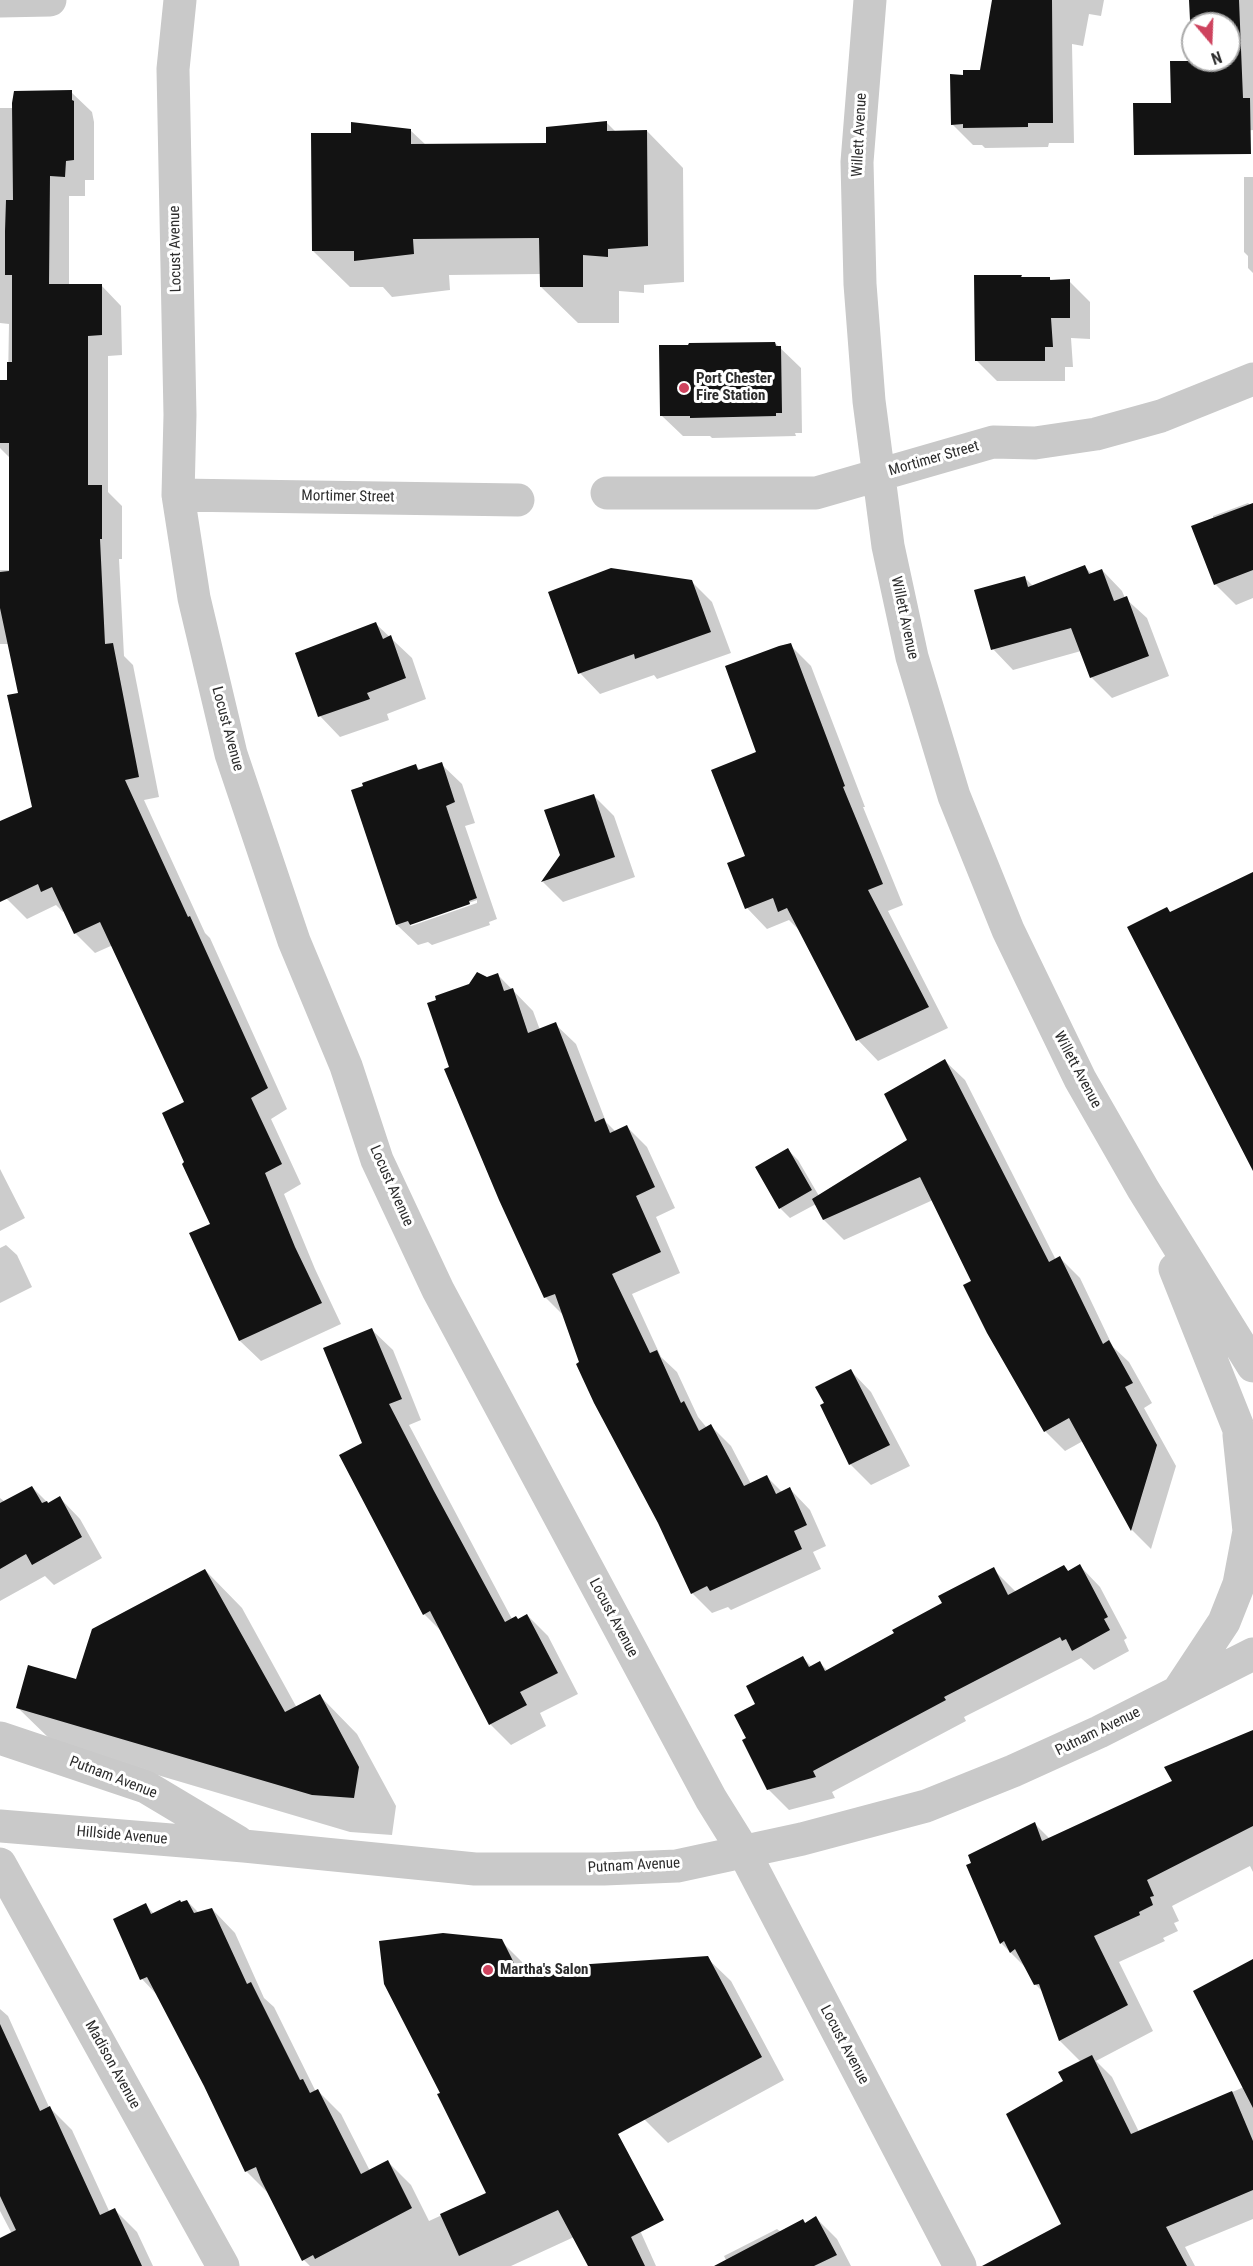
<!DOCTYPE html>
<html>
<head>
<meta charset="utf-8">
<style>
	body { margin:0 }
	#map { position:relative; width:1253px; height:2266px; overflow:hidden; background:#fff; font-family:"Roboto Condensed",sans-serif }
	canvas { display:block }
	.north { position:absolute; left:1181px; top:12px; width:60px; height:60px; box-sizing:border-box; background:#fff; border:2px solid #ababab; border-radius:50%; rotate:161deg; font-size:16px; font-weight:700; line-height:24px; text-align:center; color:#2c2c2c }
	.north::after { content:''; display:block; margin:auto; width:21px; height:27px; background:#ce435e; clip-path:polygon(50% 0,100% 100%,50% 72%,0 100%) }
</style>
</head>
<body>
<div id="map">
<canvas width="1253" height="2266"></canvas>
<div class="north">N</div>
</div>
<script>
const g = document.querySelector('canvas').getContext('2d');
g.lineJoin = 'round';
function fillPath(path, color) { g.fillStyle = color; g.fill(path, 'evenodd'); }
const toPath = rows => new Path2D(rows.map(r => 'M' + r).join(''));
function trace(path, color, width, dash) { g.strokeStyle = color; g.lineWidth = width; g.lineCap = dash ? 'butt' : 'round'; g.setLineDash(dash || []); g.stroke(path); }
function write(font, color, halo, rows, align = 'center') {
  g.font = font + ' "Roboto Condensed",sans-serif'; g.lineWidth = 6; g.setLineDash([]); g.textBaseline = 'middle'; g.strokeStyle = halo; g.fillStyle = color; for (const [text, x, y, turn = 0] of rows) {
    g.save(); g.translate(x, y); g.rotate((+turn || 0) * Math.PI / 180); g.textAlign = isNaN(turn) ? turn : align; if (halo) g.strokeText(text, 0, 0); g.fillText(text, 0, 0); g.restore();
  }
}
fillPath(toPath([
	[993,0,1104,0,1101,16,1089,14,1083,46,1072,44,1074,143,1049,143,1048,147,985,148,982,145,973,145,952,124,964,76,981,72],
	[1190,0,1253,0,1253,130,1191,136,1194,60,1229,60,1229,24,1193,24,1193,47],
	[71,92,92,112,94,122,94,180,85,180,85,196,69,196,69,285,101,285,121,306,122,355,108,356,108,492,122,506,122,559,119,559,124,656,133,665,159,797,144,800,205,933,210,938,287,1109,271,1119,301,1184,284,1194,315,1269,341,1324,261,1361,240,1341,191,1234,212,1225,186,1163,186,1103,113,945,95,953,75,933,64,911,63,912,56,905,27,919,7,899,0,881,0,823,33,807,20,695,9,644,0,644,0,570,10,570,11,459,0,448,0,382,8,381,9,324,0,323,0,108,15,108],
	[606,122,616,132,647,131,683,168,684,282,644,285,644,293,619,291,619,323,578,323,541,287,541,274,449,275,450,290,392,297,383,287,350,287,313,251,352,134,410,130,426,145,548,144],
	[1244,177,1253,177,1253,273,1248,268,1248,256,1244,252],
	[1021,276,1023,278,1049,278,1052,281,1069,281,1090,302,1090,339,1071,338,1073,367,1065,367,1065,381,997,381,976,360],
	[775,343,801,368,802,433,795,433,796,436,712,438,710,436,683,436,662,416],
	[1248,503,1253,508,1253,598,1236,605,1215,584,1213,516],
	[1085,567,1092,574,1102,570,1122,591,1125,598,1147,618,1169,676,1112,698,1091,677,1081,651,1013,670,993,649,1024,577,1034,587],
	[691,581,712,602,731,653,657,679,654,675,600,694,580,673],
	[376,624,412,658,426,699,387,714,389,720,340,737,320,716],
	[790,645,811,666,865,807,863,807,903,905,888,911,948,1028,878,1061,858,1040,801,932,789,920,767,929,747,908,729,864,747,856,758,753],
	[441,764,462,784,475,823,465,826,497,919,489,922,490,925,432,945,428,942,418,945,397,925,365,787,416,766,421,771],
	[477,900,477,903,411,926,409,924],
	[593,795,614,816,635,877,563,902,543,882,561,855],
	[498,975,533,1011,540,1030,555,1024,576,1044,606,1122,616,1132,627,1127,647,1147,675,1208,656,1217,680,1273,632,1294,661,1357,677,1372,698,1417,707,1428,711,1426,731,1446,751,1484,767,1477,783,1493,790,1489,810,1510,826,1546,813,1552,821,1569,731,1610,728,1607,712,1613,692,1593,660,1522,581,1363,565,1317,545,1297,451,1068,487,979],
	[945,1061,965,1080,1056,1260,1060,1258,1080,1278,1113,1347,1129,1362,1152,1403,1144,1408,1176,1466,1151,1549,1132,1530,1083,1441,1065,1451,1045,1431,933,1200,844,1240,824,1220,816,1204,790,1218,780,1208,788,1150,798,1160,819,1196,909,1140],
	[0,1169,25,1218,0,1231],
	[6,1245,17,1255,32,1287,0,1303,0,1248],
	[372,1330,393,1350,421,1420,409,1425,512,1619,518,1620,527,1615,548,1636,578,1694,540,1713,546,1726,511,1745,490,1724,443,1633,424,1614,364,1444],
	[851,1371,871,1392,910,1466,871,1485,850,1464],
	[32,1487,49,1504,60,1498,80,1519,102,1558,54,1585,45,1576,0,1601,0,1498,5,1502],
	[1080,1566,1100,1587,1127,1638,1124,1640,1129,1651,1094,1670,1081,1658,964,1717,966,1721,832,1792,835,1798,789,1810,769,1790,748,1738,757,1704,803,1658,812,1667,820,1663,828,1671,896,1634,993,1569,1016,1592,1064,1567,1069,1572],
	[205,1570,242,1608,297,1708,320,1696,357,1734,396,1806,392,1835,350,1832,56,1745,18,1708,77,1681],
	[1253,1731,1253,1872,1250,1866,1172,1906,1179,1921,1174,1923,1178,1931,1163,1938,1165,1941,1119,1962,1153,2031,1096,2061,1112,2077,1139,2132,1244,2087,1253,1988,1253,2219,1185,2247,1195,2266,1030,2266,1063,2225,1065,2082,1081,2062,1060,2041,1043,1992,1035,1984,1027,1969,1001,1943,1035,1824,1050,1839,1174,1782],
	[187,1901,199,1913,212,1909,235,1933,264,1998,274,2007,316,2092,318,2091,341,2114,370,2171,388,2162,411,2185,429,2221,488,2194,442,2093,501,1941,525,1965,528,1970,707,1958,731,1981,784,2080,668,2143,644,2119,588,2115,656,2266,591,2266,574,2237,511,2266,310,2266,304,2260,270,2195,246,2171,206,2085,159,1997,142,1979,146,1905,154,1914],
	[0,2009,8,2016,49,2107,72,2130,110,2213,115,2210,137,2232,153,2266,0,2266,0,2239,12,2234,0,2211],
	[816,2218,837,2239,851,2266,729,2266,724,2256,777,2229,781,2232,803,2221,806,2224]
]), '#0003');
fillPath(toPath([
	[992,0,1052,0,1053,123,1028,123,1028,127,963,128,963,124,951,125,950,74,963,75,963,70,980,70],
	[1189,0,1239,0,1243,98,1250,98,1251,154,1134,155,1133,103,1171,103,1170,61,1192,61],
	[1193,24,1229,24,1229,60,1193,60],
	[72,90,72,100,74,101,74,160,66,161,65,177,50,176,49,284,102,284,102,335,88,336,88,485,102,485,102,539,100,539,105,644,113,643,139,777,125,780,188,917,190,916,268,1088,251,1098,282,1164,265,1173,295,1247,322,1303,239,1341,189,1233,210,1224,182,1164,184,1162,162,1113,184,1102,100,922,74,934,52,887,41,892,38,884,0,902,0,821,32,807,7,695,18,693,0,608,0,572,9,571,9,443,0,443,0,380,7,380,7,362,12,362,12,275,5,275,5,231,6,200,13,200,12,103,14,91],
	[607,121,607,131,647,130,648,246,608,249,608,257,583,255,583,287,540,287,539,238,413,239,414,254,354,261,354,251,312,251,311,133,351,133,351,122,411,129,411,144,546,143,546,127],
	[974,275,1022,275,1021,277,1050,277,1050,280,1070,279,1070,318,1051,318,1053,347,1045,347,1045,361,975,361],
	[775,342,776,346,781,346,782,413,776,413,776,416,690,418,690,416,660,416,659,345,688,345,689,343],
	[1253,503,1253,570,1214,585,1191,526],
	[1085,565,1089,574,1102,569,1114,601,1127,596,1149,656,1090,678,1071,628,991,650,974,590,1025,576,1028,587],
	[611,568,692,580,711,632,635,659,634,654,578,674,548,592],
	[376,622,383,639,391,635,406,678,367,693,370,699,318,717,295,653],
	[791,643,845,786,843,787,883,884,868,890,929,1007,856,1041,787,908,778,912,773,898,745,909,727,863,745,856,711,770,756,752,725,666,779,646],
	[442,762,455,802,446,806,477,898,469,901,470,904,410,925,408,921,396,925,351,790,363,786,362,783,416,764,418,770],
	[594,794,615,857,541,882,560,855,544,810],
	[1253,872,1253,1171,1127,927,1167,907,1170,912],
	[477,972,487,977,498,973,504,991,513,988,528,1033,556,1022,595,1122,604,1118,610,1133,627,1125,655,1187,636,1196,661,1252,612,1274,650,1353,657,1350,681,1403,684,1401,699,1431,711,1424,744,1486,767,1475,776,1494,790,1487,807,1525,794,1531,802,1549,710,1591,707,1586,691,1594,658,1523,594,1403,576,1364,579,1362,555,1294,544,1298,499,1200,444,1069,449,1067,427,1003,436,1000,435,996,469,984],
	[945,1059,1049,1262,1060,1256,1103,1344,1109,1340,1133,1383,1125,1387,1157,1445,1131,1531,1069,1418,1044,1432,987,1333,963,1285,971,1281,920,1177,823,1220,812,1199,907,1140,884,1094],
	[788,1148,812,1190,779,1209,755,1167],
	[372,1328,402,1399,389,1404,434,1491,505,1622,516,1616,518,1619,527,1614,558,1673,520,1692,527,1705,489,1725,430,1611,423,1615,339,1455,362,1443,323,1348],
	[851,1369,890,1445,849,1465,820,1405,824,1403,815,1387],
	[32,1486,42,1503,47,1501,48,1503,60,1496,82,1537,32,1565,26,1554,0,1569,0,1503],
	[1080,1564,1108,1617,1104,1619,1110,1630,1072,1651,1066,1639,1062,1641,1060,1637,944,1697,946,1700,813,1771,816,1777,767,1790,742,1740,746,1738,734,1715,755,1704,746,1686,803,1656,809,1667,820,1661,825,1671,894,1633,892,1630,942,1603,938,1596,994,1567,1008,1595,1064,1565,1068,1571],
	[205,1569,285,1712,320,1694,359,1767,354,1798,312,1795,16,1708,28,1665,76,1679,92,1629],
	[1253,1730,1253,1826,1147,1880,1154,1896,1150,1897,1153,1905,1139,1912,1140,1915,1094,1936,1128,2005,1059,2041,1039,1984,1034,1985,1015,1949,1010,1953,1004,1941,1000,1944,966,1865,971,1863,968,1855,1035,1822,1042,1841,1172,1781,1164,1767],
	[180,1900,181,1902,187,1900,194,1913,212,1908,247,1984,251,1982,300,2080,303,2079,310,2093,318,2089,361,2174,388,2160,412,2208,315,2259,313,2255,302,2261,261,2180,256,2167,245,2172,204,2086,147,1977,140,1980,113,1919,146,1903,151,1914],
	[443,1933,502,1939,517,1969,708,1956,762,2057,618,2134,664,2220,631,2237,645,2266,588,2266,558,2210,459,2256,440,2214,486,2193,437,2094,440,2093,384,1984,379,1941],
	[1253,1959,1253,2108,1193,1991],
	[0,2024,40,2111,50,2106,100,2215,115,2208,142,2266,0,2266,0,2238,16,2230,0,2196],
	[1092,2055,1131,2134,1232,2091,1253,2141,1253,2190,1166,2227,1187,2266,982,2266,1061,2224,1006,2114,1063,2081,1058,2072],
	[816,2216,837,2255,814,2266,714,2266,803,2219,805,2223]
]), '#131313');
trace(toPath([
	[180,0,173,69,180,415,178,495,194,598,231,754,294,941,346,1066,377,1160,438,1290,711,1799,744,1852,960,2266],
	[870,0,857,162,860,284,869,401,888,546,912,657,954,796,1008,930,1080,1079,1143,1189,1253,1366],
	[0,1,50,0],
	[607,493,816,493,993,442,1035,443,1096,434,1161,416,1253,379],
	[178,495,518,500],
	[1175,1269,1238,1427,1253,1458],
	[1179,1690,1224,1622,1239,1584,1249,1531,1239,1435],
	[0,1738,146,1787,238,1842],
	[0,1826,244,1846,475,1869,604,1869,677,1866,802,1839,926,1806,1013,1771,1099,1732,1253,1654],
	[0,1864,223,2266]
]), '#c9c9c9', 33);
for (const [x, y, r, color] of [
	[684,388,6,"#ce435e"],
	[488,1970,6,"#ce435e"]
]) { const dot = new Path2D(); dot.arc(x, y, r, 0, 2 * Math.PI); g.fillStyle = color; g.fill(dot); trace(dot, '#fff', 2); }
write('15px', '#2c2c2c', '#fff', [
	["Willett Avenue",860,135,-87],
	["Locust Avenue",176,249,-91],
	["Mortimer Street",934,459,-16],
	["Mortimer Street",348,497,1],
	["Willett Avenue",904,618,78],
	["Locust Avenue",227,729,75],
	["Willett Avenue",1077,1070,62],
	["Locust Avenue",391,1186,66],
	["Locust Avenue",613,1618,62],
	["Putnam Avenue",1098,1732,-26],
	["Putnam Avenue",113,1778,21],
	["Hillside Avenue",122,1836,5],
	["Putnam Avenue",634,1866,-3],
	["Locust Avenue",844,2045,62],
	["Madison Avenue",112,2065,61]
]);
write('bold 15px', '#2c2c2c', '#fff', [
	["Port Chester",696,379],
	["Fire Station",696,396],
	["Martha's Salon",500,1970]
], 'left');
</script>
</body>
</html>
